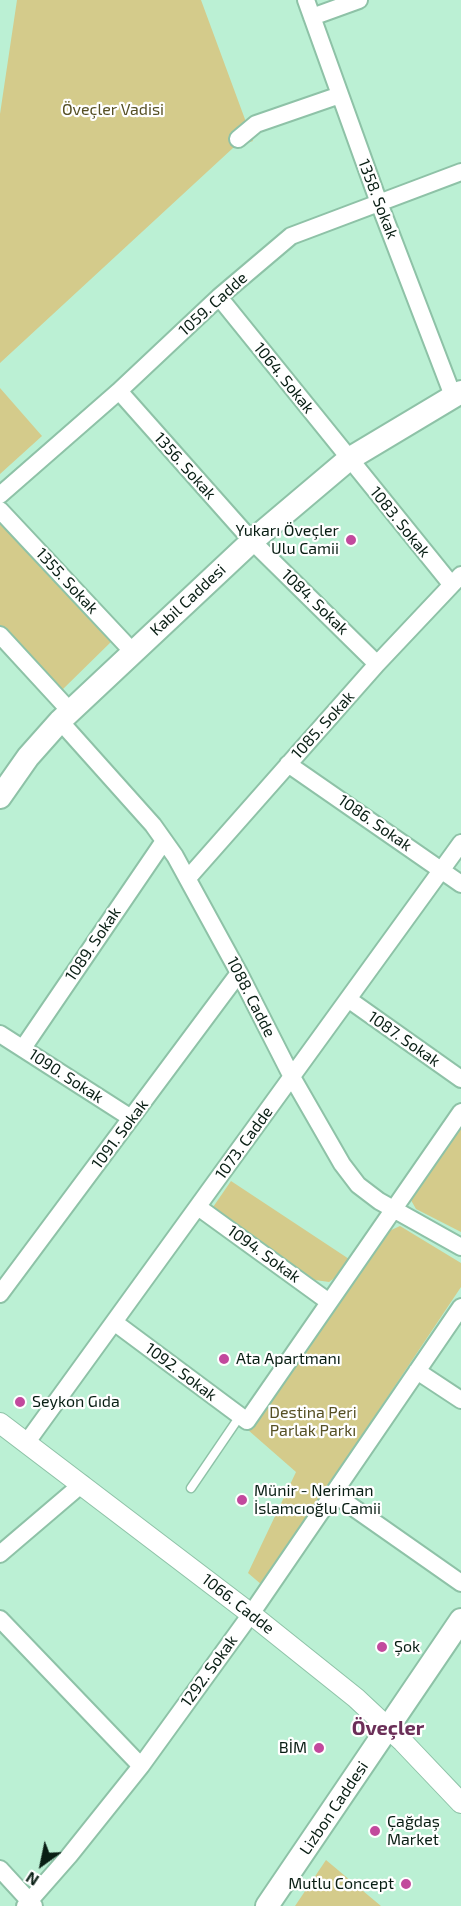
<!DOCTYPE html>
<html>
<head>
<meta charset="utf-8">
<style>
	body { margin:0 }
	#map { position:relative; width:461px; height:1906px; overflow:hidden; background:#bbf0d4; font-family:"Exo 2",sans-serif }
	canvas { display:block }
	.north { position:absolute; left:12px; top:1834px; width:60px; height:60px; -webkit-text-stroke:4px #fff; paint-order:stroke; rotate:213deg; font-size:16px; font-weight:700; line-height:24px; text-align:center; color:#091e14 }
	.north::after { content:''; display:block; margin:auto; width:21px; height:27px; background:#091e14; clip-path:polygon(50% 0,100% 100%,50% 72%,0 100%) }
</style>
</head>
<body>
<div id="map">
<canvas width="461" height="1906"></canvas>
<div class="north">N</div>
</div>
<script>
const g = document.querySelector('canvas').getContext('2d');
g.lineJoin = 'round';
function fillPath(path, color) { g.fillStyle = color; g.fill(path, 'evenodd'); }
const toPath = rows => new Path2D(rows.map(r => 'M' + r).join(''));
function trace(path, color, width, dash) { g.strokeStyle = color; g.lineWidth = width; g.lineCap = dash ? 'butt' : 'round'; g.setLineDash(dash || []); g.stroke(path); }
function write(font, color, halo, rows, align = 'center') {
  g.font = font + ' "Exo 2",sans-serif'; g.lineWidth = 4.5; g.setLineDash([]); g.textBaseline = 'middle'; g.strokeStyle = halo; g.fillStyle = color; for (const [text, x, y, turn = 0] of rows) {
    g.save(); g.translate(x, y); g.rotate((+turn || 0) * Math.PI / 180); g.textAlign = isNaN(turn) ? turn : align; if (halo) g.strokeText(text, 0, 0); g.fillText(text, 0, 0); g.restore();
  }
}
fillPath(toPath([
	[17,0,201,0,253,141,233,148,0,363,0,114],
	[0,388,42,436,0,474],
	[0,514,115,638,61,691,0,625],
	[461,1121,461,1232,416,1209,408,1195],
	[231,1181,349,1259,336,1277,329,1282,315,1280,211,1210],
	[400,1226,461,1263,461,1287,262,1585,248,1573,296,1472,248,1430,387,1232],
	[326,1860,381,1906,295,1906]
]), '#d4cb8b');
const service = toPath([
	[191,1488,240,1416]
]);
const minor = toPath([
	[306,0,379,203,453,396],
	[312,17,359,0],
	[238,139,256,124,340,95],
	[219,297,451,584],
	[119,391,252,541,377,664],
	[0,495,119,391,219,297,291,236,461,172],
	[0,510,133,652],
	[0,635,70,711],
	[60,721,153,825,175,856,239,973,292,1077,342,1164,358,1185,379,1201,461,1247],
	[288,764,461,884],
	[188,878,377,664,461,575],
	[348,999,461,1079],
	[0,1034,131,1118],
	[23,1048,164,841],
	[198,1207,329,1302],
	[0,1294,239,973],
	[114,1322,247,1421,461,1112],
	[417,1371,461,1400],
	[27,1442,461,843],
	[334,1494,461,1583],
	[0,1554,82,1484],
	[0,1619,141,1766],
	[0,1869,34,1906],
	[25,1906,69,1856,141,1766,251,1614,461,1307]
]);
const tertiary = toPath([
	[0,1423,251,1614,356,1698,403,1742,461,1803]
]);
const secondary = toPath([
	[0,797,28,757,60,721,252,541,349,459,461,392],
	[267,1906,461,1620]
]);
trace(service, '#8ec2a7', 11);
trace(minor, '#8ec2a7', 20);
trace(tertiary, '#8ec2a7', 22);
trace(secondary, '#8ec2a7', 26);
trace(service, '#fff', 8);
trace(minor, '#fff', 16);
trace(tertiary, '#fff', 20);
trace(secondary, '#fff', 22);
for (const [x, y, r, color] of [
	[351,540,6,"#c2499d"],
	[224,1359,6,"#c2499d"],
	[20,1402,6,"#c2499d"],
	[242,1500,6,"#c2499d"],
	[382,1647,6,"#c2499d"],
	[319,1748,6,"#c2499d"],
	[375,1831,6,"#c2499d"],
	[406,1884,6,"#c2499d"]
]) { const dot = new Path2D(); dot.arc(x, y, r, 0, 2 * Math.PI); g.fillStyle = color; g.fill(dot); trace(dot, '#fff', 2); }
write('16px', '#565024', '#fff', [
	["Öveçler Vadisi",113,110],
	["Destina Peri",313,1413],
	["Parlak Parkı",313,1431]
]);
write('16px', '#091e14', '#fff', [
	["1358. Sokak",378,199,69],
	["1059. Cadde",213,304,-42],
	["1064. Sokak",284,378,51],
	["1356. Sokak",185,466,48],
	["1083. Sokak",400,522,51],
	["1355. Sokak",67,581,47],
	["Kabil Caddesi",188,600,-43],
	["1084. Sokak",315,602,44],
	["1085. Sokak",323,725,-48],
	["1086. Sokak",375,823,35],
	["1089. Sokak",93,944,-56],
	["1088. Cadde",251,997,63],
	["1087. Sokak",404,1039,35],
	["1090. Sokak",66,1076,33],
	["1091. Sokak",120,1134,-53],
	["1073. Cadde",244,1143,-54],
	["1094. Sokak",264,1254,36],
	["1092. Sokak",181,1372,37],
	["1066. Cadde",238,1604,38],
	["1292. Sokak",209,1671,-54],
	["Lizbon Caddesi",334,1808,-56]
]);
write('16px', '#091e14', '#fff', [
	["Yukarı Öveçler",339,531,"right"],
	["Ulu Camii",339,549,"right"],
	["Ata Apartmanı",236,1359],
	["Seykon Gıda",32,1402],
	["Münir - Neriman",254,1491],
	["İslamcıoğlu Camii",254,1509],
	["Şok",394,1647],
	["BİM",307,1748,"right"],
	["Çağdaş",387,1822],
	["Market",387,1840],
	["Mutlu Concept",394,1884,"right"]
], 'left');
write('bold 20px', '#6b2f58', '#fff', [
	["Öveçler",388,1728]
]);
</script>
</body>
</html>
